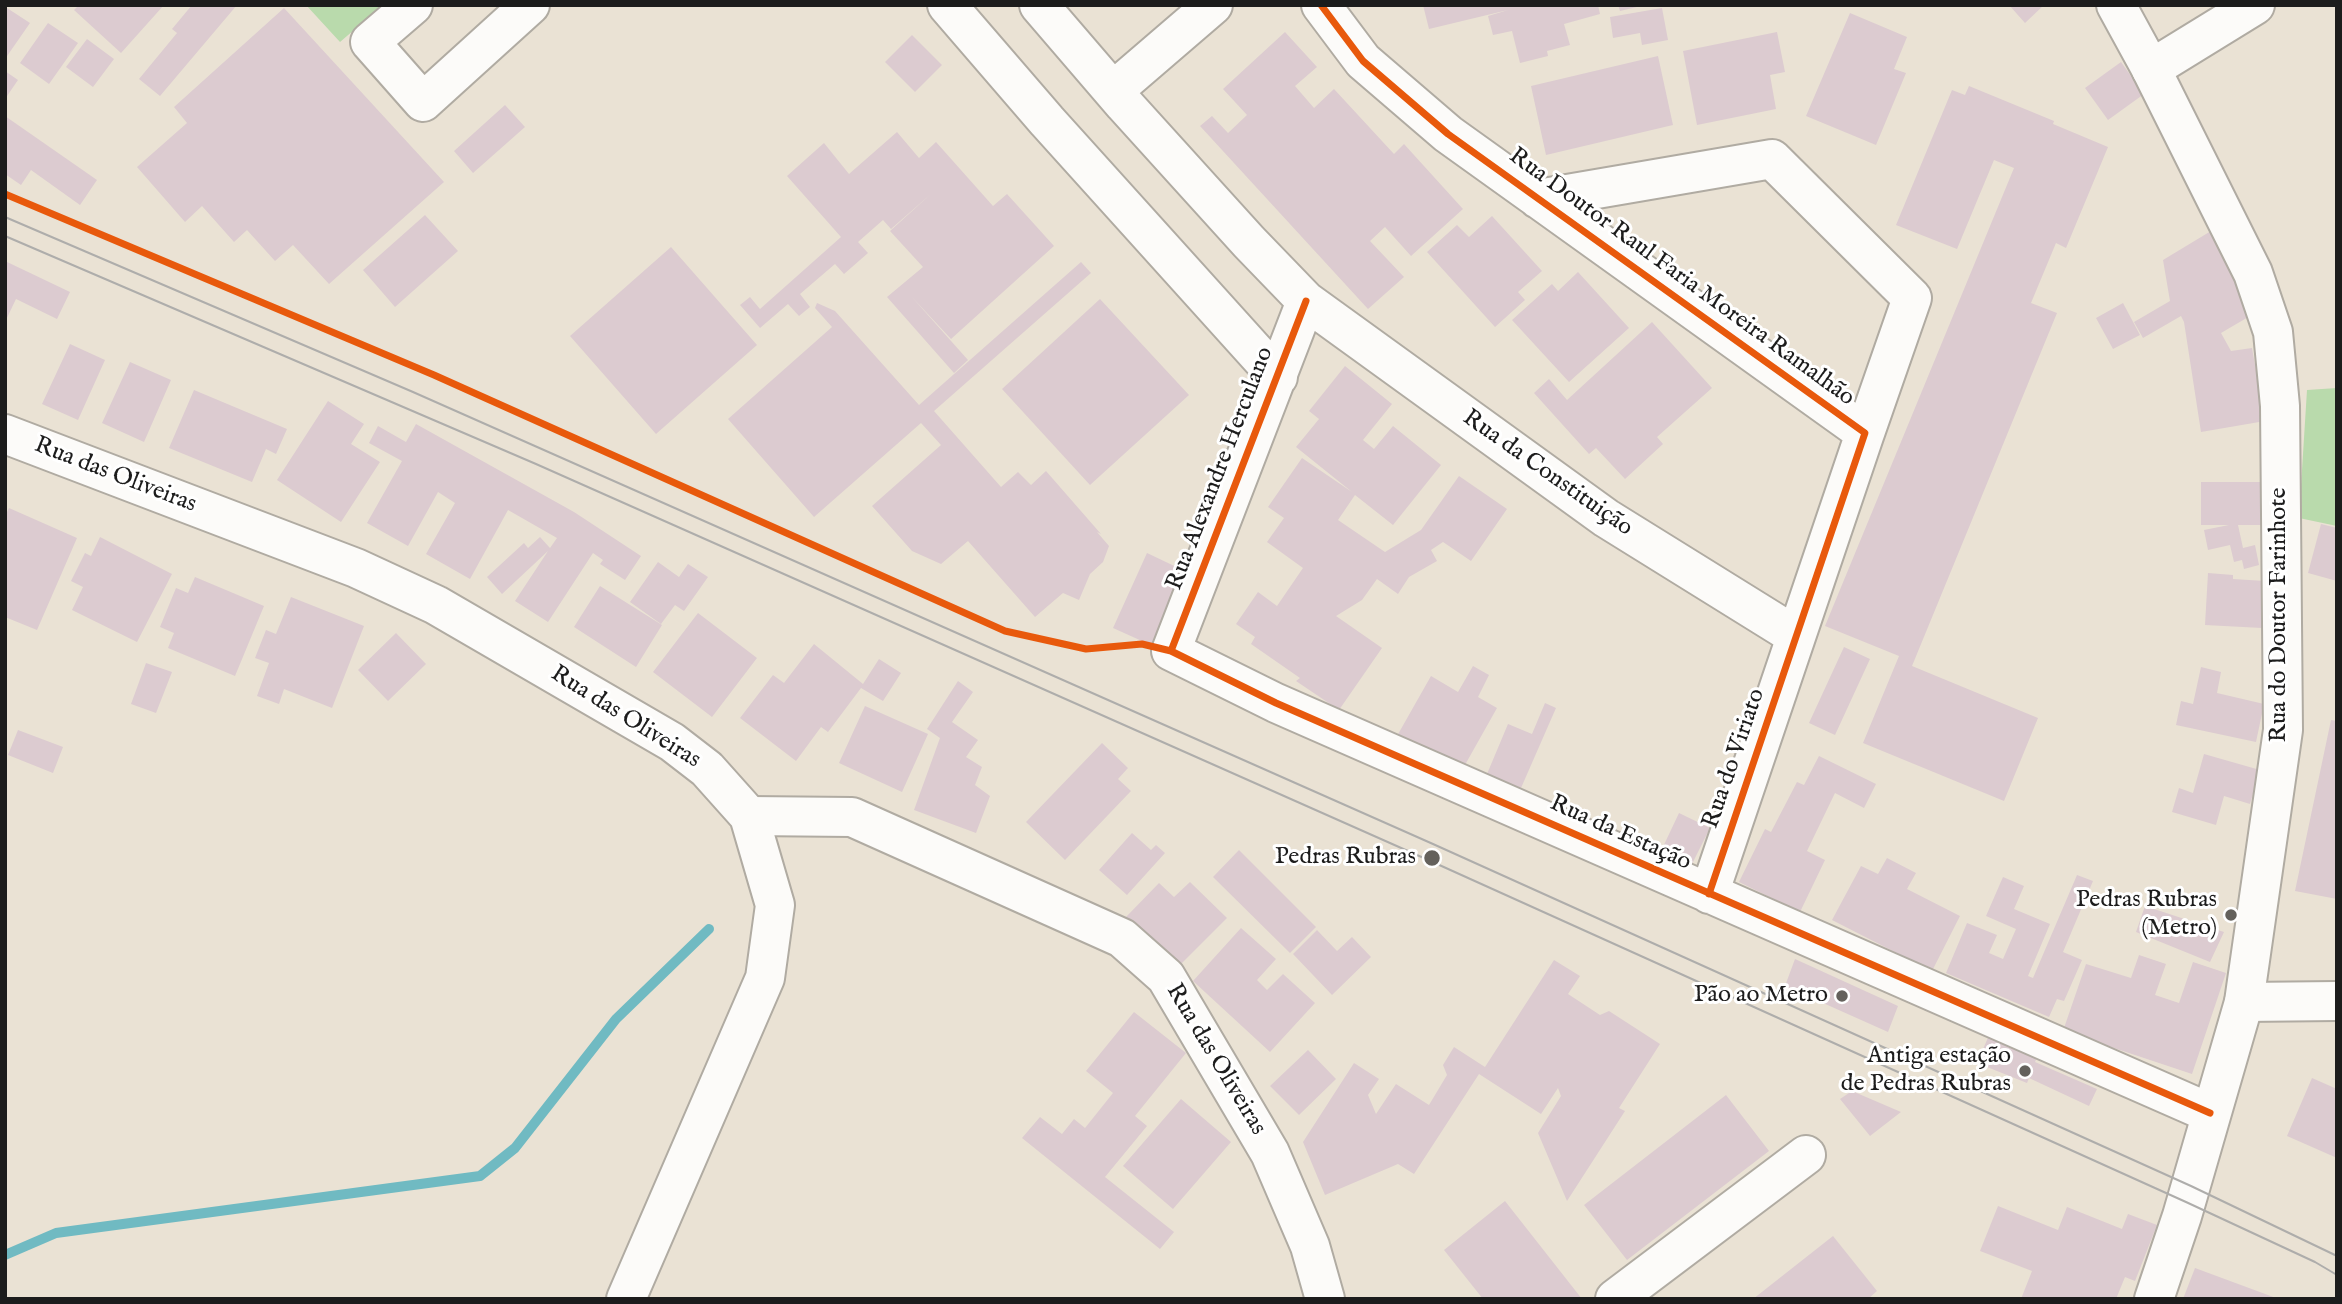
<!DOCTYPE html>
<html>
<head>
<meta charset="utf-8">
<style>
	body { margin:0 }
	#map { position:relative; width:2342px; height:1304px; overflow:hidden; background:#eae2d4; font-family:"IM FELL English",serif }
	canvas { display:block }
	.frame { position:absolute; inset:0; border:7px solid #1c1c1c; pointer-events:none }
</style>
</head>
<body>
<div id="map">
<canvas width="2342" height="1304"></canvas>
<div class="frame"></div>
</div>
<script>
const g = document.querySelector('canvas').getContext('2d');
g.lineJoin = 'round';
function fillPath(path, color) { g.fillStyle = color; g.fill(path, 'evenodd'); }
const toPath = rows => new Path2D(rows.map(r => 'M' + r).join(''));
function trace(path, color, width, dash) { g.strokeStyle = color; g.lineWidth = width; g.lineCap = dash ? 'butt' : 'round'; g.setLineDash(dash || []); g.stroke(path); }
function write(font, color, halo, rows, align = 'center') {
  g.font = font + ' "IM FELL English",serif'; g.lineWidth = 6; g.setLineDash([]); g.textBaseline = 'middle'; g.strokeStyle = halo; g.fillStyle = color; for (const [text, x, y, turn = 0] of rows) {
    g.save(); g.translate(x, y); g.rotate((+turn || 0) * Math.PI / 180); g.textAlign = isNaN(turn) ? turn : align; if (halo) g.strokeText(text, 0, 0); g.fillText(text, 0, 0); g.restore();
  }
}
fillPath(toPath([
	[306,5,383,5,340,42],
	[2337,388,2337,526,2299,518,2307,390]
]), '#b9daac');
trace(toPath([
	[5,1255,56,1233,480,1176,515,1148,616,1019,709,929]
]), '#70bac2', 10);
fillPath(toPath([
	[79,5,164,5,121,53,74,10],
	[192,5,237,5,160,96,139,79,177,33,172,29],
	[1423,5,1598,5,1600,14,1564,24,1570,45,1547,51,1548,56,1520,63,1512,31,1493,35,1488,16,1508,10,1429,29],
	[1618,5,1641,5,1641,6,1620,11],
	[2009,5,2044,5,2025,23],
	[7,8,30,23,5,59,5,11],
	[284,8,444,182,329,284,293,245,275,261,247,230,234,242,202,206,185,222,137,167,187,123,174,107],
	[1662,8,1668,40,1642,45,1640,33,1613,38,1610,17],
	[1850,13,1907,37,1894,69,1906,73,1876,145,1806,116],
	[48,23,78,43,49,84,20,63],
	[1285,32,1317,67,1295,86,1314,108,1334,89,1394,154,1404,144,1463,209,1411,256,1385,227,1370,241,1404,277,1368,309,1200,126,1212,116,1228,133,1247,115,1223,89],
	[1777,32,1785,72,1770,75,1776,109,1697,125,1683,51],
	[912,35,942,65,915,92,885,62],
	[87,39,114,59,93,87,66,67],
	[1658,56,1673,125,1546,155,1531,86],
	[2121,62,2144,94,2108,120,2085,88],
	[5,71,18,80,5,99],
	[1969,86,2054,121,2053,124,2108,147,2066,248,2056,243,2031,303,2057,313,1912,666,2038,718,2004,801,1863,743,1899,656,1825,626,2014,168,1994,160,1957,249,1896,225,1952,90,1965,95],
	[505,105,525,127,473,173,454,151],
	[5,116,97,180,80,205,31,170,21,185,5,174],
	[897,132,919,158,936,142,993,206,1007,194,1054,246,951,339,911,296,968,360,954,373,887,297,923,267,890,231,932,193,891,229,883,220,858,242,868,253,844,274,835,264,800,294,810,307,799,316,788,304,760,328,740,305,750,297,760,309,841,237,787,176,824,143,849,174],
	[425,215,458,251,395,307,363,270],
	[1492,216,1542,271,1518,292,1525,300,1495,327,1427,252,1457,225,1469,237],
	[2211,231,2246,290,2250,316,2221,333,2231,351,2252,348,2265,421,2201,432,2184,322,2181,316,2143,338,2134,322,2170,301,2163,260],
	[671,247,757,345,656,434,570,336],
	[5,261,70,292,57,319,16,299,5,322],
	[1081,262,1091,273,934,411,1001,487,1018,472,1031,485,1046,471,1101,534,1097,532,1109,546,1103,562,1090,574,1079,600,1063,593,1035,617,968,541,941,564,912,551,872,506,941,445,921,423,814,517,728,419,832,327,815,308,817,303,835,311,919,405],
	[1578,272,1629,328,1569,382,1512,320,1552,284,1558,291],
	[1100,299,1189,395,1090,485,1002,389],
	[2123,303,2140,335,2113,349,2096,318],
	[1652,322,1712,388,1657,437,1663,444,1625,479,1596,448,1589,454,1534,393,1549,379,1567,400],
	[70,344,105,360,78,420,42,404],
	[130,362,171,380,144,442,102,423],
	[1345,366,1392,404,1363,440,1374,449,1393,426,1441,465,1393,525,1355,495,1338,520,1385,552,1421,530,1459,476,1507,509,1471,561,1443,542,1431,550,1437,561,1409,577,1398,594,1377,579,1362,600,1336,616,1382,648,1339,710,1296,681,1300,678,1251,644,1255,637,1236,624,1258,592,1277,606,1303,568,1267,542,1284,518,1268,507,1302,458,1352,492,1296,447,1319,419,1309,411],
	[194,390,287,429,276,454,266,449,252,482,169,448],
	[328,401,364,424,351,444,380,462,341,522,277,480],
	[416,424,574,512,641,556,625,580,600,564,603,560,593,553,548,622,515,601,548,551,502,594,487,577,524,543,528,548,540,537,550,548,557,538,508,510,470,579,426,554,455,503,438,492,408,546,367,523,402,461,369,443,378,426,406,442],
	[2201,482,2262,482,2262,525,2238,525,2243,548,2255,545,2259,565,2244,569,2242,560,2234,562,2230,545,2208,550,2204,530,2229,525,2201,525],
	[9,508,77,538,37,630,5,617,5,516],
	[2321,524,2337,528,2337,581,2308,573],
	[100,537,172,574,137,642,72,610,83,587,71,581,85,553,91,556],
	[1147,553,1187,572,1153,646,1113,628],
	[658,562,679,577,688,564,708,577,684,611,675,605,661,624,630,602],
	[2208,573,2233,575,2233,579,2265,581,2262,628,2205,625],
	[195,577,264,606,235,676,168,648,174,633,160,627,176,588,188,593],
	[600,586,662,625,636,667,574,627],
	[291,597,364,626,332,708,284,689,279,704,257,696,269,663,255,658,266,630,276,634],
	[698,613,757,658,712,717,653,672],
	[396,633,426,664,388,701,358,670],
	[814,644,863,684,879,659,901,673,883,701,861,688,828,732,821,727,796,761,740,718,773,675,784,683],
	[1844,647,1870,659,1835,735,1809,723],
	[146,663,172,672,156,713,131,704],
	[1473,666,1489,675,1478,697,1497,708,1461,772,1397,736,1431,676,1458,692],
	[2201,667,2221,672,2217,693,2264,704,2256,742,2176,725,2181,701,2193,704],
	[958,681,973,692,952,722,978,740,966,757,982,767,975,785,990,796,976,833,914,810,940,738,927,729],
	[1545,703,1556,708,1521,788,1487,774,1508,724,1532,734],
	[865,706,928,734,902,792,839,763],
	[2331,720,2337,721,2337,899,2295,891],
	[18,730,63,747,53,773,8,755],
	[1102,743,1128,768,1118,779,1131,791,1065,860,1026,822],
	[2204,754,2260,770,2250,804,2224,796,2216,825,2172,812,2179,788,2193,793],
	[1819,756,1876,784,1864,808,1835,793,1807,851,1825,860,1800,912,1739,882,1765,829,1771,832,1797,782,1804,785],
	[1679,813,1710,828,1692,864,1662,849],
	[1132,833,1151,850,1156,845,1165,853,1127,895,1099,870],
	[1239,850,1316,927,1290,953,1213,877],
	[1887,858,1916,873,1907,889,1960,916,1932,971,1832,920,1861,866,1878,874],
	[2077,875,2093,881,2063,952,2082,960,2064,1001,2057,999,2049,1017,1946,973,1967,923,1997,935,1989,953,2003,959,2016,929,1986,916,2003,877,2024,886,2014,909,2050,924,2028,976,2033,978],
	[1190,882,1227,918,1177,968,1126,917,1159,883,1174,897],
	[2145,906,2224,932,2210,962,2136,932],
	[1241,928,1276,959,1257,980,1267,990,1283,974,1315,1003,1270,1052,1193,981],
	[1317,930,1337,951,1352,937,1371,957,1332,995,1293,954],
	[2139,955,2166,964,2155,995,2179,1003,2193,962,2226,973,2192,1074,2063,1031,2086,964,2131,978],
	[1795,959,1898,1006,1888,1032,1785,986],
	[1554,960,1580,976,1568,994,1600,1015,1609,1011,1660,1044,1619,1108,1625,1111,1567,1201,1538,1133,1561,1096,1558,1088,1541,1114,1479,1074,1414,1174,1398,1164,1325,1195,1303,1142,1354,1063,1379,1079,1368,1095,1376,1114,1396,1084,1429,1105,1447,1075,1443,1065,1454,1047,1485,1067],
	[1134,1012,1186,1053,1135,1116,1147,1126,1105,1177,1174,1232,1160,1249,1022,1138,1040,1117,1062,1134,1074,1119,1085,1128,1113,1093,1086,1071],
	[1990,1033,2038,1055,2035,1062,2097,1089,2089,1106,2029,1078,2027,1083,1977,1063],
	[1308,1050,1336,1079,1299,1115,1270,1086],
	[2312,1078,2337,1089,2337,1158,2287,1136],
	[1852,1091,1901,1112,1870,1136,1840,1099],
	[1726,1095,1769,1151,1627,1260,1584,1205],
	[1181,1099,1231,1142,1173,1209,1123,1166],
	[1505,1201,1582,1299,1483,1299,1444,1250],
	[1998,1206,2058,1230,2067,1207,2122,1229,2128,1214,2157,1225,2135,1281,2125,1277,2116,1299,2021,1299,2032,1271,1980,1251],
	[1833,1236,1877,1291,1868,1299,1753,1299],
	[2195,1268,2276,1298,2276,1299,2183,1299]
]), '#dccbd0');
const minor = toPath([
	[413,5,370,42,423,102,530,5],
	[947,5,1047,121,1278,377],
	[1039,5,1124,104,1249,242,1306,301,1606,518,1796,636],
	[1321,5,1363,61,1448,134,1865,433,1709,894],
	[2151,69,2255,5],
	[1113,91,1213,5],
	[1538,199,1772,159,1912,298,1865,433],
	[1306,301,1171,651,1276,703,2210,1113],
	[749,816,852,817,1122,938,1166,977,1270,1153,1310,1246,1325,1299],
	[2244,1002,2337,1001],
	[1615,1299,1806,1155]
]);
const major = toPath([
	[2116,5,2151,69,2253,273,2273,332,2280,406,2283,730,2244,1002,2182,1216,2154,1299],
	[5,434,356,568,436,605,672,742,707,769,749,816,775,905,765,978,626,1299]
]);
trace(minor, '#b0aba2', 42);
trace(major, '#b0aba2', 42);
trace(minor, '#fcfbf9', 38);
trace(major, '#fcfbf9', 38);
trace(toPath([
	[5,217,413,392,1433,844,2191,1186,2337,1256],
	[5,236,536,464,1426,859,2186,1202,2315,1262,2337,1275]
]), '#aeadab', 2);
trace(toPath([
	[1321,5,1363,61,1448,134,1865,433,1709,894],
	[5,194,434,375,1005,631,1086,649,1142,644,1171,651,1276,703,2210,1113],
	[1171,651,1306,301]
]), '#e8590c', 7);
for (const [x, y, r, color] of [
	[1432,858,9,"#64615c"],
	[2231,915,7,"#64615c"],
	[1842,996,7,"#64615c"],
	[2025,1071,7,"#64615c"]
]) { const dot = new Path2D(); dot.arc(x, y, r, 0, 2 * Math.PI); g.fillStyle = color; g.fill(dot); trace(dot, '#fff', 2.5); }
write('24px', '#1c1c1c', '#fff', [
	["Rua Doutor Raul Faria Moreira Ramalhão",1681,278,36],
	["Rua Alexandre Herculano",1221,469,-69],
	["Rua da Constituição",1547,474,35],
	["Rua das Oliveiras",115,476,21],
	["Rua do Doutor Farinhote",2280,615,-90],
	["Rua das Oliveiras",625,718,32],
	["Rua do Viriato",1735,759,-71],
	["Rua da Estação",1620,834,24],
	["Rua das Oliveiras",1215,1060,59]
]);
write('24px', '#1c1c1c', '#fff', [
	["Pedras Rubras",1416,858],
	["Pedras Rubras",2217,901],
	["(Metro)",2217,929],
	["Pão ao Metro",1828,996],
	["Antiga estação",2011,1057],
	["de Pedras Rubras",2011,1085]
], 'right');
</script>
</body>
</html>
